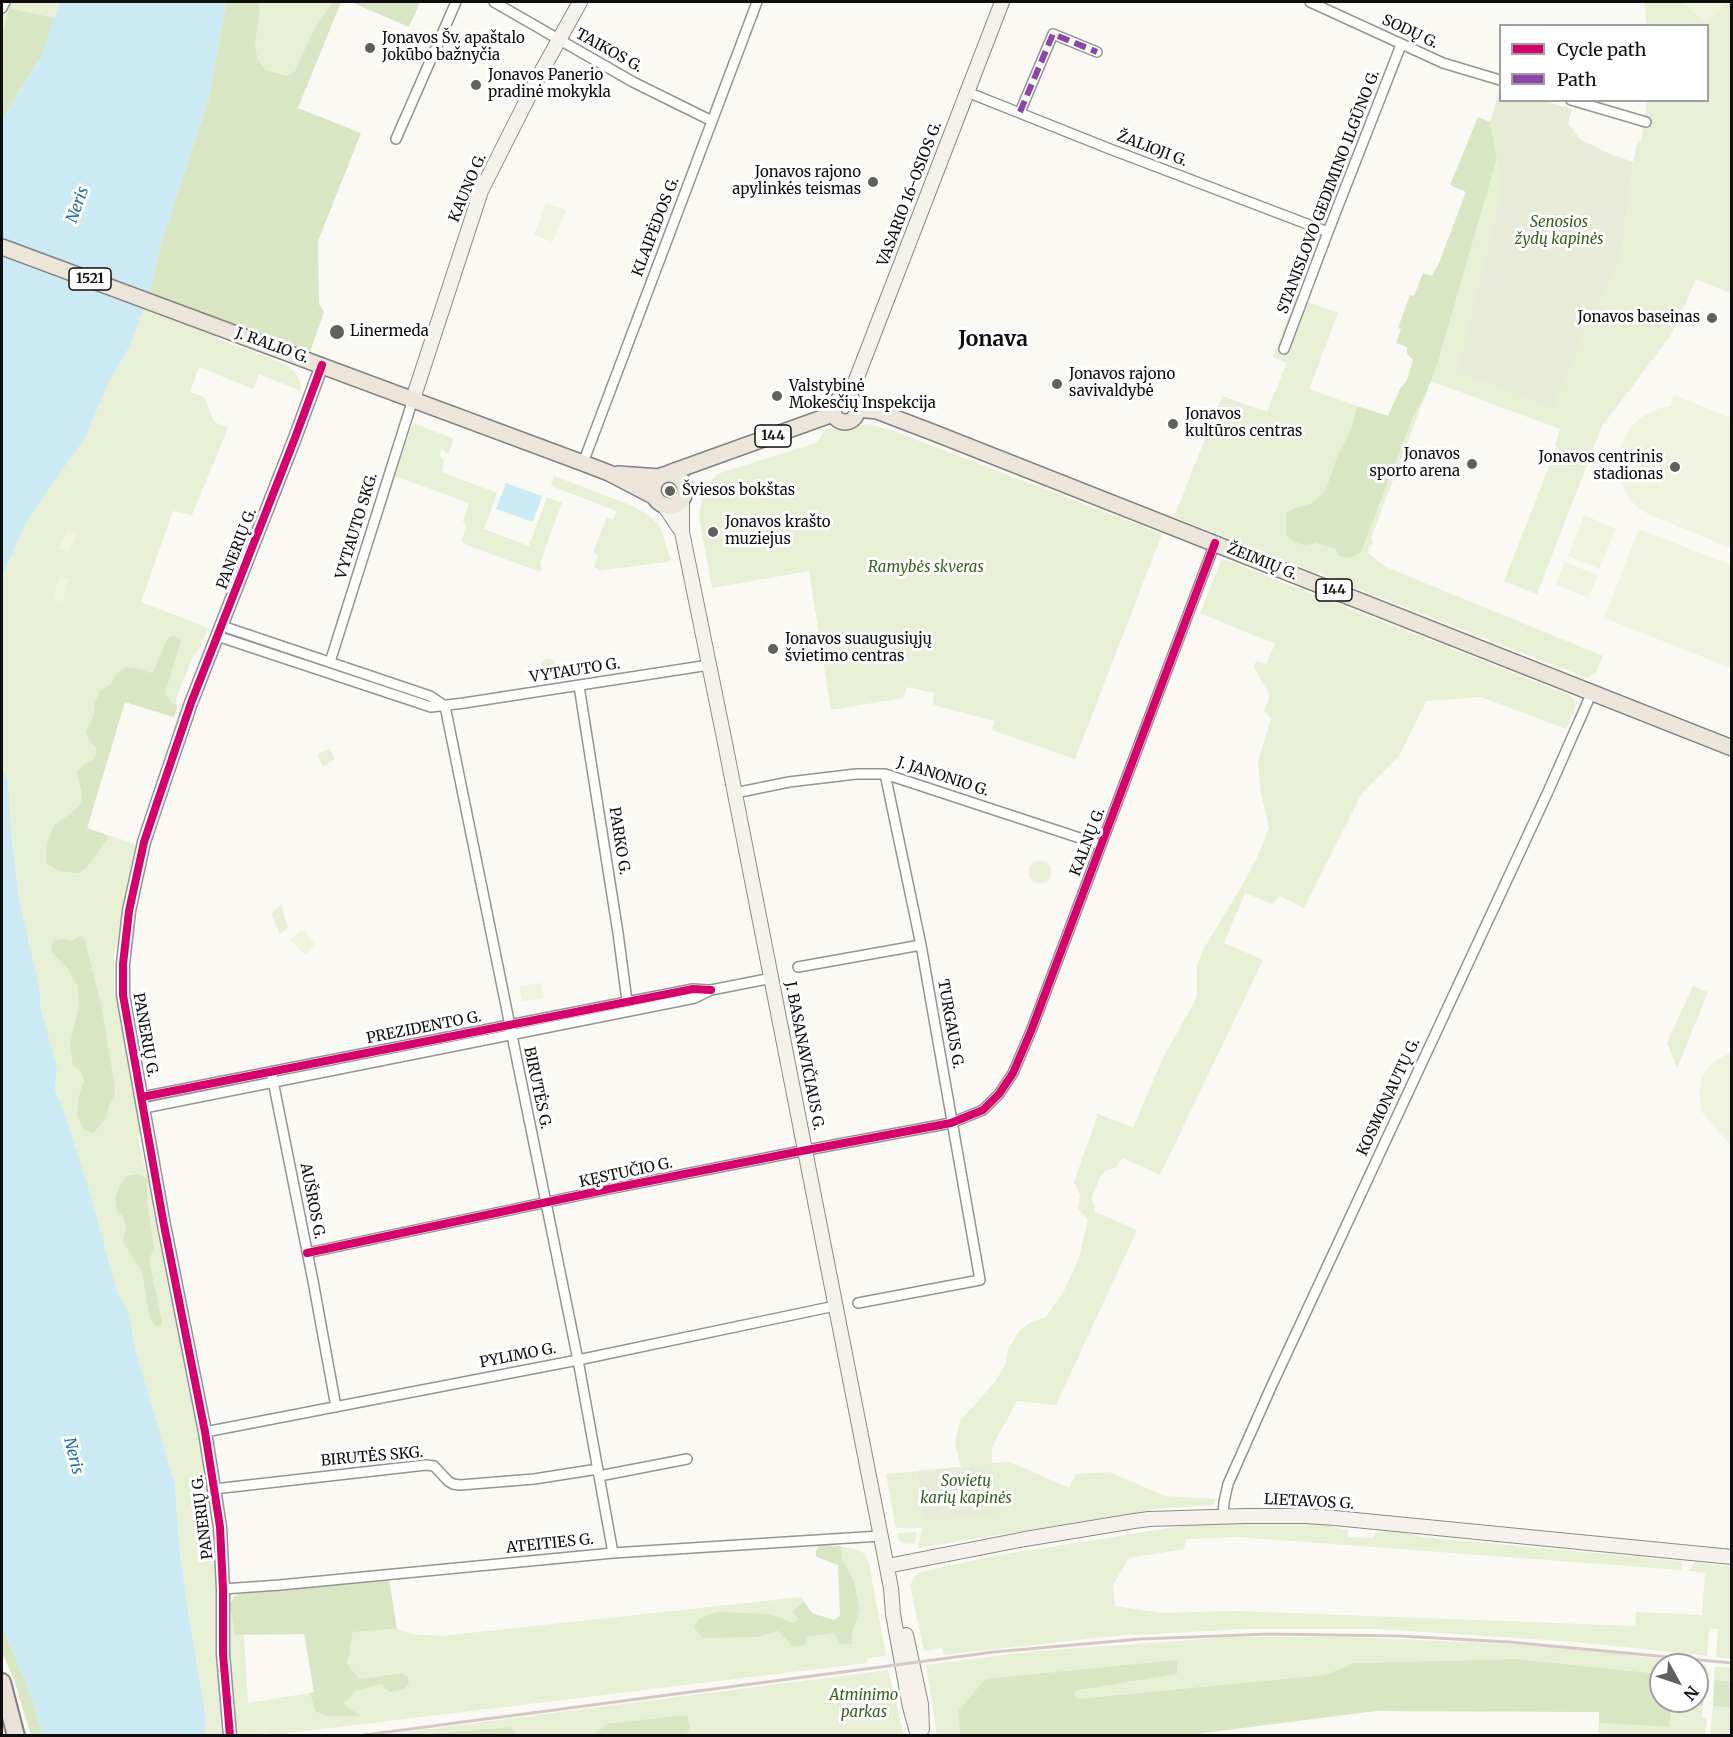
<!DOCTYPE html>
<html>
<head>
<meta charset="utf-8">
<style>
	body { margin:0 }
	#map { position:relative; width:1733px; height:1737px; overflow:hidden; background:#faf9f4; font-family:Merriweather,serif }
	canvas { display:block }
	.frame { position:absolute; inset:0; border:3px solid #0e0e0e; pointer-events:none }
	.legend { position:absolute; left:1499px; top:24px; width:210px; height:78px; box-sizing:border-box; background:#fff; border:2px solid #9f9f9f; margin:0; padding:8px 10px; list-style:none; font-size:18px; color:#0e0e0e }
	.legend li { display:flex; align-items:center; gap:12px; height:30px }
	.legend b { width:30px; border:2px solid #9f9f9f }
	.north { position:absolute; left:1649px; top:1653px; width:60px; height:60px; box-sizing:border-box; background:#fff; border:2px solid #9f9f9f; border-radius:50%; rotate:130deg; font-size:16px; font-weight:700; line-height:24px; text-align:center; color:#0e0e0e }
	.north::after { content:''; display:block; margin:auto; width:21px; height:27px; background:#61605e; clip-path:polygon(50% 0,100% 100%,50% 72%,0 100%) }
</style>
</head>
<body>
<div id="map">
<canvas width="1733" height="1737"></canvas>
<div class="frame"></div>
<ul class="legend">
<li><b style="height:8px;background:#d6006c"></b>Cycle path</li>
<li><b style="height:8px;background:#8e44ad"></b>Path</li>
</ul>
<div class="north">N</div>
</div>
<script>
const g = document.querySelector('canvas').getContext('2d');
g.lineJoin = 'round';
function fillPath(path, color) { g.fillStyle = color; g.fill(path, 'evenodd'); }
const toPath = rows => new Path2D(rows.map(r => 'M' + r).join(''));
function trace(path, color, width, dash) { g.strokeStyle = color; g.lineWidth = width; g.lineCap = dash ? 'butt' : 'round'; g.setLineDash(dash || []); g.stroke(path); }
function write(font, color, halo, rows, align = 'center') {
  g.font = font + ' Merriweather,serif'; g.lineWidth = 6; g.setLineDash([]); g.textBaseline = 'middle'; g.strokeStyle = halo; g.fillStyle = color; for (const [text, x, y, turn = 0] of rows) {
    g.save(); g.translate(x, y); g.rotate((+turn || 0) * Math.PI / 180); g.textAlign = isNaN(turn) ? turn : align; if (halo) g.strokeText(text, 0, 0); g.fillText(text, 0, 0); g.restore();
  }
}
fillPath(toPath([
	[2,2,60,2,55,18,9,8,2,35],
	[258,2,332,2,313,31,295,71,290,75,266,70,258,60,255,46,260,10],
	[1644,2,1731,2,1731,293,1696,279,1671,335,1602,426,1537,594,1504,581,1557,447,1555,446,1560,429,1431,381,1438,362,1497,158,1500,196,1457,371,1585,329,1622,255,1633,162,1638,140,1641,142,1647,101,1708,100,1708,26,1647,25],
	[1296,297,1338,313,1309,389,1357,406,1351,430,1338,454,1326,489,1320,496,1310,504,1297,507,1315,543,1336,549,1427,391,1371,538,1373,542,1371,547,1368,548,1368,553,1386,567,1603,656,1596,673,1587,678,1174,517,1222,396,1267,412,1287,363,1273,357],
	[145,307,207,329,220,340,281,362,294,371,300,381,301,391,259,374,253,389,199,367,190,392,204,397,214,422,228,428,192,515,173,511,141,602,208,628,200,648,194,654,176,699,177,709,174,717,125,702,87,828,135,844,117,947,114,950,114,995,117,997,141,1133,138,1136,146,1174,150,1176,155,1202,152,1206,161,1247,164,1251,203,1462,214,1533,218,1655,226,1735,205,1735,206,1719,187,1604,179,1544,175,1484,136,1352,128,1312,117,1292,92,1199,64,1111,55,1090,57,1067,41,1009,39,985,19,899,11,829,8,781,2,768,2,578,26,522,85,438,109,382,131,344],
	[413,423,454,439,448,454,441,448,440,456,444,460,442,472,497,493,484,529,529,546,547,497,562,503,540,563,542,568,540,572,464,544,462,540,466,526,463,521,469,503,395,476],
	[869,424,891,430,1162,534,1075,759,992,730,995,721,933,705,934,693,907,687,903,698,831,710,809,571,712,588,699,517,702,499,707,486,717,474,816,443,826,429],
	[554,476,633,506,648,515,658,524,663,535,671,561,599,571,594,566,598,556,593,552,607,518,613,520,617,511,551,486],
	[1226,560,1569,695,1575,701,1575,708,1566,729,1481,697,1426,701,1399,756,1362,793,1304,908,1280,896,1272,904,1245,893,1224,943,1263,960,1160,1175,1123,1158,1115,1168,1106,1170,1101,1175,1092,1197,1095,1212,1137,1230,1056,1405,1017,1401,992,1447,992,1463,1010,1462,1069,1488,1076,1474,1109,1472,1165,1496,1215,1499,1215,1503,1213,1505,1157,1509,918,1548,922,1528,896,1528,886,1474,917,1471,923,1521,992,1464,961,1467,955,1443,960,1421,994,1383,1005,1366,1008,1350,1019,1331,1033,1321,1045,1318,1064,1291,1079,1258,1088,1219,1078,1209,1080,1195,1074,1182,1098,1114,1133,1128,1163,1058,1197,997,1197,966,1203,950,1240,889,1257,858,1269,828,1261,793,1258,761,1271,718,1264,711,1270,696,1254,667,1256,661,1266,664,1275,644,1200,613,1221,561],
	[546,658,553,660,557,669,549,674,541,663],
	[330,748,335,759,323,767,317,754],
	'1029 872a11 11 0 1 1 22 0a11 11 0 1 1-22 0Z',
	[281,905,288,928,280,934,271,914],
	[1693,986,1708,992,1677,1068,1667,1043],
	[1316,1523,1348,1530,1348,1537,1373,1538,1375,1532,1401,1531,1421,1537,1682,1561,1681,1570,1239,1537,1186,1539,1184,1549,1129,1558,1113,1585,1115,1606,1162,1613,1236,1611,1635,1626,1636,1612,1702,1615,1705,1573,1688,1571,1695,1562,1731,1567,1731,1659,1716,1657,1718,1629,1709,1628,1707,1656,1578,1642,1378,1629,1245,1629,1114,1636,944,1655,942,1648,924,1651,910,1585,916,1575,921,1572,994,1556,1195,1524],
	[915,1532,916,1534,915,1543,904,1544,898,1539,899,1533],
	[841,1546,858,1550,865,1554,869,1564,886,1656,867,1658,867,1663,273,1735,270,1735,269,1733,235,1735,232,1705,230,1604,235,1634,244,1636,248,1703,310,1693,315,1711,359,1716,344,1704,356,1691,381,1684,401,1673,360,1679,347,1664,353,1632,397,1629,412,1634,442,1636,802,1597,804,1601,792,1612,798,1619,794,1623,770,1614,757,1637,778,1631,807,1637,834,1633,852,1644,852,1633,860,1611,854,1581,842,1559],
	[1234,1637,1348,1637,1490,1643,1583,1649,1706,1665,1705,1678,1697,1678,1697,1665,1661,1665,1661,1674,1516,1659,1356,1663,1325,1675,1075,1699,1073,1691,1177,1674,1177,1660,958,1711,960,1735,937,1736,926,1665,1036,1651],
	[1715,1667,1731,1668,1731,1681,1714,1680],
	[888,1670,904,1735,686,1735,690,1728,607,1724,593,1735,515,1735,517,1734,510,1727,414,1735,382,1735],
	[1671,1706,1703,1707,1702,1718,1707,1718,1705,1735,1626,1736,1598,1733,1599,1723,1668,1727],
	[1713,1706,1731,1708,1731,1735,1710,1736]
]), '#e7efd5');
fillPath(toPath([
	[226,2,258,2,260,10,255,46,258,60,266,70,285,75,290,75,295,71,313,31,332,2,341,2,298,108,361,133,318,241,319,304,324,312,310,352,150,293,160,247,209,97],
	[351,2,420,2,409,27],
	[9,8,55,18,42,55,2,120,2,35],
	[1478,117,1490,122,1497,158,1438,362,1427,391,1412,419,1361,552,1350,558,1339,556,1336,549,1315,543,1307,546,1295,542,1286,535,1286,513,1297,507,1310,504,1320,496,1326,489,1338,454,1351,430,1357,406,1388,416,1400,389,1407,380,1413,360,1407,354,1407,347,1396,343,1401,329,1398,328,1410,295,1414,296,1423,273,1432,276,1439,263,1466,192,1450,185],
	[171,636,175,636,181,640,165,693,171,702,177,705,174,717,125,702,87,828,109,836,87,867,78,873,59,871,46,863,47,843,54,825,70,814,79,806,82,800,82,793,77,772,83,765,93,760,97,753,96,747,89,741,86,732,94,716,94,704,100,691,111,684,116,674,126,667,141,669,149,673,153,672,167,640],
	[80,936,84,938,101,1004,115,1089,115,1094,108,1108,107,1118,93,1133,84,1130,77,1116,78,1099,84,1081,81,1072,73,1065,70,1044,79,1006,77,986,68,969,51,951,53,941,62,939,72,941],
	[138,1174,147,1179,147,1201,154,1247,149,1260,162,1322,161,1326,156,1326,150,1319,142,1271,123,1242,126,1225,123,1216,117,1211,115,1199,120,1186,127,1176],
	[819,1545,841,1546,842,1559,854,1581,860,1611,852,1633,852,1644,840,1644,834,1633,807,1637,806,1644,794,1647,778,1631,757,1637,703,1638,694,1627,699,1619,717,1612,770,1614,794,1623,798,1619,792,1612,804,1601,812,1613,834,1620,840,1616,838,1565,819,1558,816,1556,816,1551],
	[389,1579,397,1629,353,1632,347,1664,360,1679,402,1673,408,1677,409,1684,404,1689,390,1692,381,1684,356,1691,344,1704,360,1716,327,1716,315,1711,310,1693,314,1692,304,1634,235,1635,230,1604,234,1597,242,1592],
	[2,1627,27,1684,43,1735,31,1735,14,1680,2,1652],
	[1516,1659,1661,1674,1661,1701,1697,1701,1697,1678,1705,1678,1703,1706,1671,1706,1669,1727,1599,1723,1599,1712,1376,1711,1180,1736,960,1735,958,1711,986,1679,1177,1660,1177,1674,1074,1691,1076,1699,1325,1675,1355,1663],
	[1714,1680,1731,1681,1731,1708,1713,1706],
	[676,1716,687,1716,690,1728,686,1735,593,1735,607,1724],
	[510,1727,517,1734,515,1735,414,1735]
]), '#d8e6c3');
fillPath(toPath([
	[1500,89,1500,100,1545,101,1572,109,1568,123,1580,139,1610,154,1633,162,1622,255,1585,329,1553,408,1457,371,1500,196,1497,158,1490,122],
	[992,1464,998,1513,923,1521,917,1471]
]), '#e8ebd8');
fillPath(toPath([
	[1682,2,1725,2,1726,3,1706,24],
	[546,203,566,210,553,242,534,235],
	[1674,395,1731,418,1731,548,1650,515,1638,508,1629,498,1623,486,1619,473,1618,460,1621,447,1626,434,1634,423,1645,415,1657,409,1670,406],
	[1584,515,1616,529,1599,569,1568,556],
	[1639,529,1731,565,1731,668,1604,618],
	[67,530,78,533,69,553,59,549],
	[1564,562,1598,575,1589,598,1556,585],
	[61,576,70,580,62,602,52,598],
	[302,929,316,944,305,955,290,940],
	[541,983,544,998,522,1002,519,986],
	[1731,1052,1731,1146,1701,1111,1699,1093,1702,1077,1708,1068,1715,1061]
]), '#f0f4de');
fillPath(toPath([
	[60,2,226,2,209,97,160,247,150,293,131,344,109,382,85,438,26,522,2,578,2,120,42,55],
	[506,483,542,496,533,522,496,509],
	[2,768,8,781,11,829,19,899,39,985,41,1009,57,1067,55,1090,64,1111,92,1199,117,1292,128,1311,136,1352,175,1484,179,1544,187,1604,206,1719,205,1735,43,1735,27,1684,2,1627]
]), '#cbeaf3');
const minor = toPath([
	[494,2,633,82,712,121],
	[1310,2,1443,63,1500,80],
	[2,8,5,2],
	[967,92,1110,149,1328,232],
	[1571,100,1646,122],
	[1020,112,1053,34,1097,52],
	[396,139,456,2],
	[1284,349,1328,232,1401,45],
	[583,463,757,2],
	[222,626,430,696,445,706],
	[217,636,431,707,464,703,709,665],
	[330,662,413,399],
	[579,686,618,933,627,1001],
	[445,706,578,1360,613,1553],
	[735,793,789,782,856,774,885,774,1101,845],
	[798,967,921,945],
	[272,1076,313,1281,336,1407],
	[142,1097,693,989,709,990],
	[144,1108,695,998,711,990,772,978],
	[307,1253,609,1189,791,1153,951,1123,983,1110,999,1094,1013,1073,1031,1031,1215,543],
	[858,1303,980,1280,921,945,885,774],
	[205,1432,578,1360,835,1306],
	[599,1476,687,1459],
	[214,1489,426,1465,434,1466,448,1481,453,1484,460,1485,534,1479,598,1469],
	[1223,1516,1224,1502,1228,1484,1272,1385,1547,794,1592,692],
	[223,1589,280,1585,613,1553,880,1536]
]);
const tertiary = toPath([
	[230,1736,223,1654,223,1589,220,1527,205,1432,163,1220,123,995,123,964,129,911,144,842,156,806,191,703,295,438,322,365]
]);
const secondary = toPath([
	[849,398,1002,2],
	[413,399,481,191,540,74,580,2],
	[682,500,682,532,725,743,891,1588,893,1614,910,1707,918,1736],
	[663,504,682,532],
	[887,1566,1025,1539,1134,1521,1149,1519,1245,1516,1306,1516,1335,1518,1732,1557],
	[906,1635,921,1704,922,1729]
]);
const primary = toPath([
	[2,247,583,463,609,473,655,497],
	'833 410a12 12 0 1 1 24 0a12 12 0 1 1-24 0Z',
	[857,409,877,411,932,432,1732,748],
	[669,473,833,414],
	'653 490a16 16 0 1 1 32 0a16 16 0 1 1-32 0Z',
	[618,474,660,477]
]);
const trunk = toPath([
	[2,1682,16,1736]
]);
trace(minor, '#949492', 12);
trace(tertiary, '#949492', 15);
trace(secondary, '#8b8a88', 16);
trace(primary, '#82817f', 18);
trace(trunk, '#82817f', 20);
trace(minor, '#fefefd', 9);
trace(tertiary, '#fefefd', 12);
trace(secondary, '#f4f2eb', 14);
trace(primary, '#ebe5da', 15);
trace(trunk, '#eae1d8', 16);
trace(toPath([
	[357,1736,994,1652,1140,1639,1270,1634,1399,1636,1509,1642,1732,1663]
]), '#d6c6c8', 3);
trace(toPath([
	[1020,112,1053,34,1097,52]
]), '#8e44ad', 6, [12, 6]);
trace(toPath([
	[142,1097,693,989,711,990],
	[307,1253,609,1189,791,1153,951,1123,983,1110,999,1094,1013,1073,1031,1031,1215,543],
	[230,1736,223,1654,223,1589,220,1527,205,1432,163,1220,123,995,123,964,129,911,144,842,156,806,191,703,295,438,322,365]
]), '#d6006c', 8);
for (const [x, y, r, color] of [
	[370,48,6,"#61605e"],
	[476,85,6,"#61605e"],
	[873,182,6,"#61605e"],
	[1712,318,6,"#61605e"],
	[337,332,8,"#61605e"],
	[1057,384,6,"#61605e"],
	[777,396,6,"#61605e"],
	[1173,424,6,"#61605e"],
	[1472,464,6,"#61605e"],
	[1675,467,6,"#61605e"],
	[670,491,6,"#61605e"],
	[713,532,6,"#61605e"],
	[773,649,6,"#61605e"]
]) { const dot = new Path2D(); dot.arc(x, y, r, 0, 2 * Math.PI); g.fillStyle = color; g.fill(dot); trace(dot, '#fff', 2); }
for (const [x, y, w] of [
	[90,279,42],
	[773,436,36],
	[1334,590,36]
]) { const box = new Path2D(); box.roundRect(x - w / 2, y - 11, w, 22, 4.5); g.fillStyle = '#fff'; g.fill(box); trace(box, '#0e0e0e', 1.5); }
write('bold 14px', '#0e0e0e', null, [
	["1521",90,279],
	["144",773,436],
	["144",1334,590]
]);
write('15px', '#0e0e0e', '#fff', [
	["SODŲ G.",1410,32,25],
	["TAIKOS G.",609,51,29],
	["ŽALIOJI G.",1152,149,21],
	["KAUNO G.",468,188,-67],
	["STANISLOVO GEDIMINO ILGŪNO G.",1329,192,-69],
	["VASARIO 16-OSIOS G.",910,194,-69],
	["KLAIPĖDOS G.",656,227,-69],
	["J. RALIO G.",272,346,20],
	["VYTAUTO SKG.",357,526,-73],
	["PANERIŲ G.",237,549,-69],
	["ŽEIMIŲ G.",1262,562,22],
	["VYTAUTO G.",575,671,-9],
	["J. JANONIO G.",943,777,18],
	["PARKO G.",619,841,81],
	["KALNŲ G.",1088,842,-69],
	["TURGAUS G.",950,1024,80],
	["PREZIDENTO G.",424,1028,-11],
	["PANERIŲ G.",145,1035,80],
	["J. BASANAVIČIAUS G.",804,1056,79],
	["BIRUTĖS G.",537,1088,78],
	["KOSMONAUTŲ G.",1389,1097,-65],
	["KĘSTUČIO G.",626,1173,-12],
	["AUŠROS G.",312,1201,79],
	["PYLIMO G.",518,1356,-11],
	["BIRUTĖS SKG.",372,1457,-5],
	["LIETAVOS G.",1309,1502,3],
	["PANERIŲ G.",203,1517,-97],
	["ATEITIES G.",550,1544,-6]
]);
write('15px', '#0e0e0e', '#fff', [
	["Jonavos Šv. apaštalo",382,39],
	["Jokūbo bažnyčia",382,56],
	["Jonavos Panerio",488,76],
	["pradinė mokykla",488,93],
	["Jonavos rajono",861,173,"right"],
	["apylinkės teismas",861,190,"right"],
	["Jonavos baseinas",1700,318,"right"],
	["Linermeda",350,332],
	["Jonavos rajono",1069,375],
	["savivaldybė",1069,392],
	["Valstybinė",789,387],
	["Mokesčių Inspekcija",789,404],
	["Jonavos",1185,415],
	["kultūros centras",1185,432],
	["Jonavos",1460,455,"right"],
	["sporto arena",1460,472,"right"],
	["Jonavos centrinis",1663,458,"right"],
	["stadionas",1663,475,"right"],
	["Šviesos bokštas",682,491],
	["Jonavos krašto",725,523],
	["muziejus",725,540],
	["Jonavos suaugusiųjų",785,640],
	["švietimo centras",785,657]
], 'left');
write('italic 15px', '#376221', '#fff', [
	["Senosios",1559,223],
	["žydų kapinės",1559,240],
	["Ramybės skveras",926,568],
	["Sovietų",966,1482],
	["karių kapinės",966,1499],
	["Atminimo",864,1696],
	["parkas",864,1713]
]);
write('italic 16px', '#1d7299', '#fff', [
	["Neris",78,205,-70],
	["Neris",73,1456,76]
]);
write('bold 21px', '#0e0e0e', '#fff', [
	["Jonava",993,340]
]);
</script>
</body>
</html>
